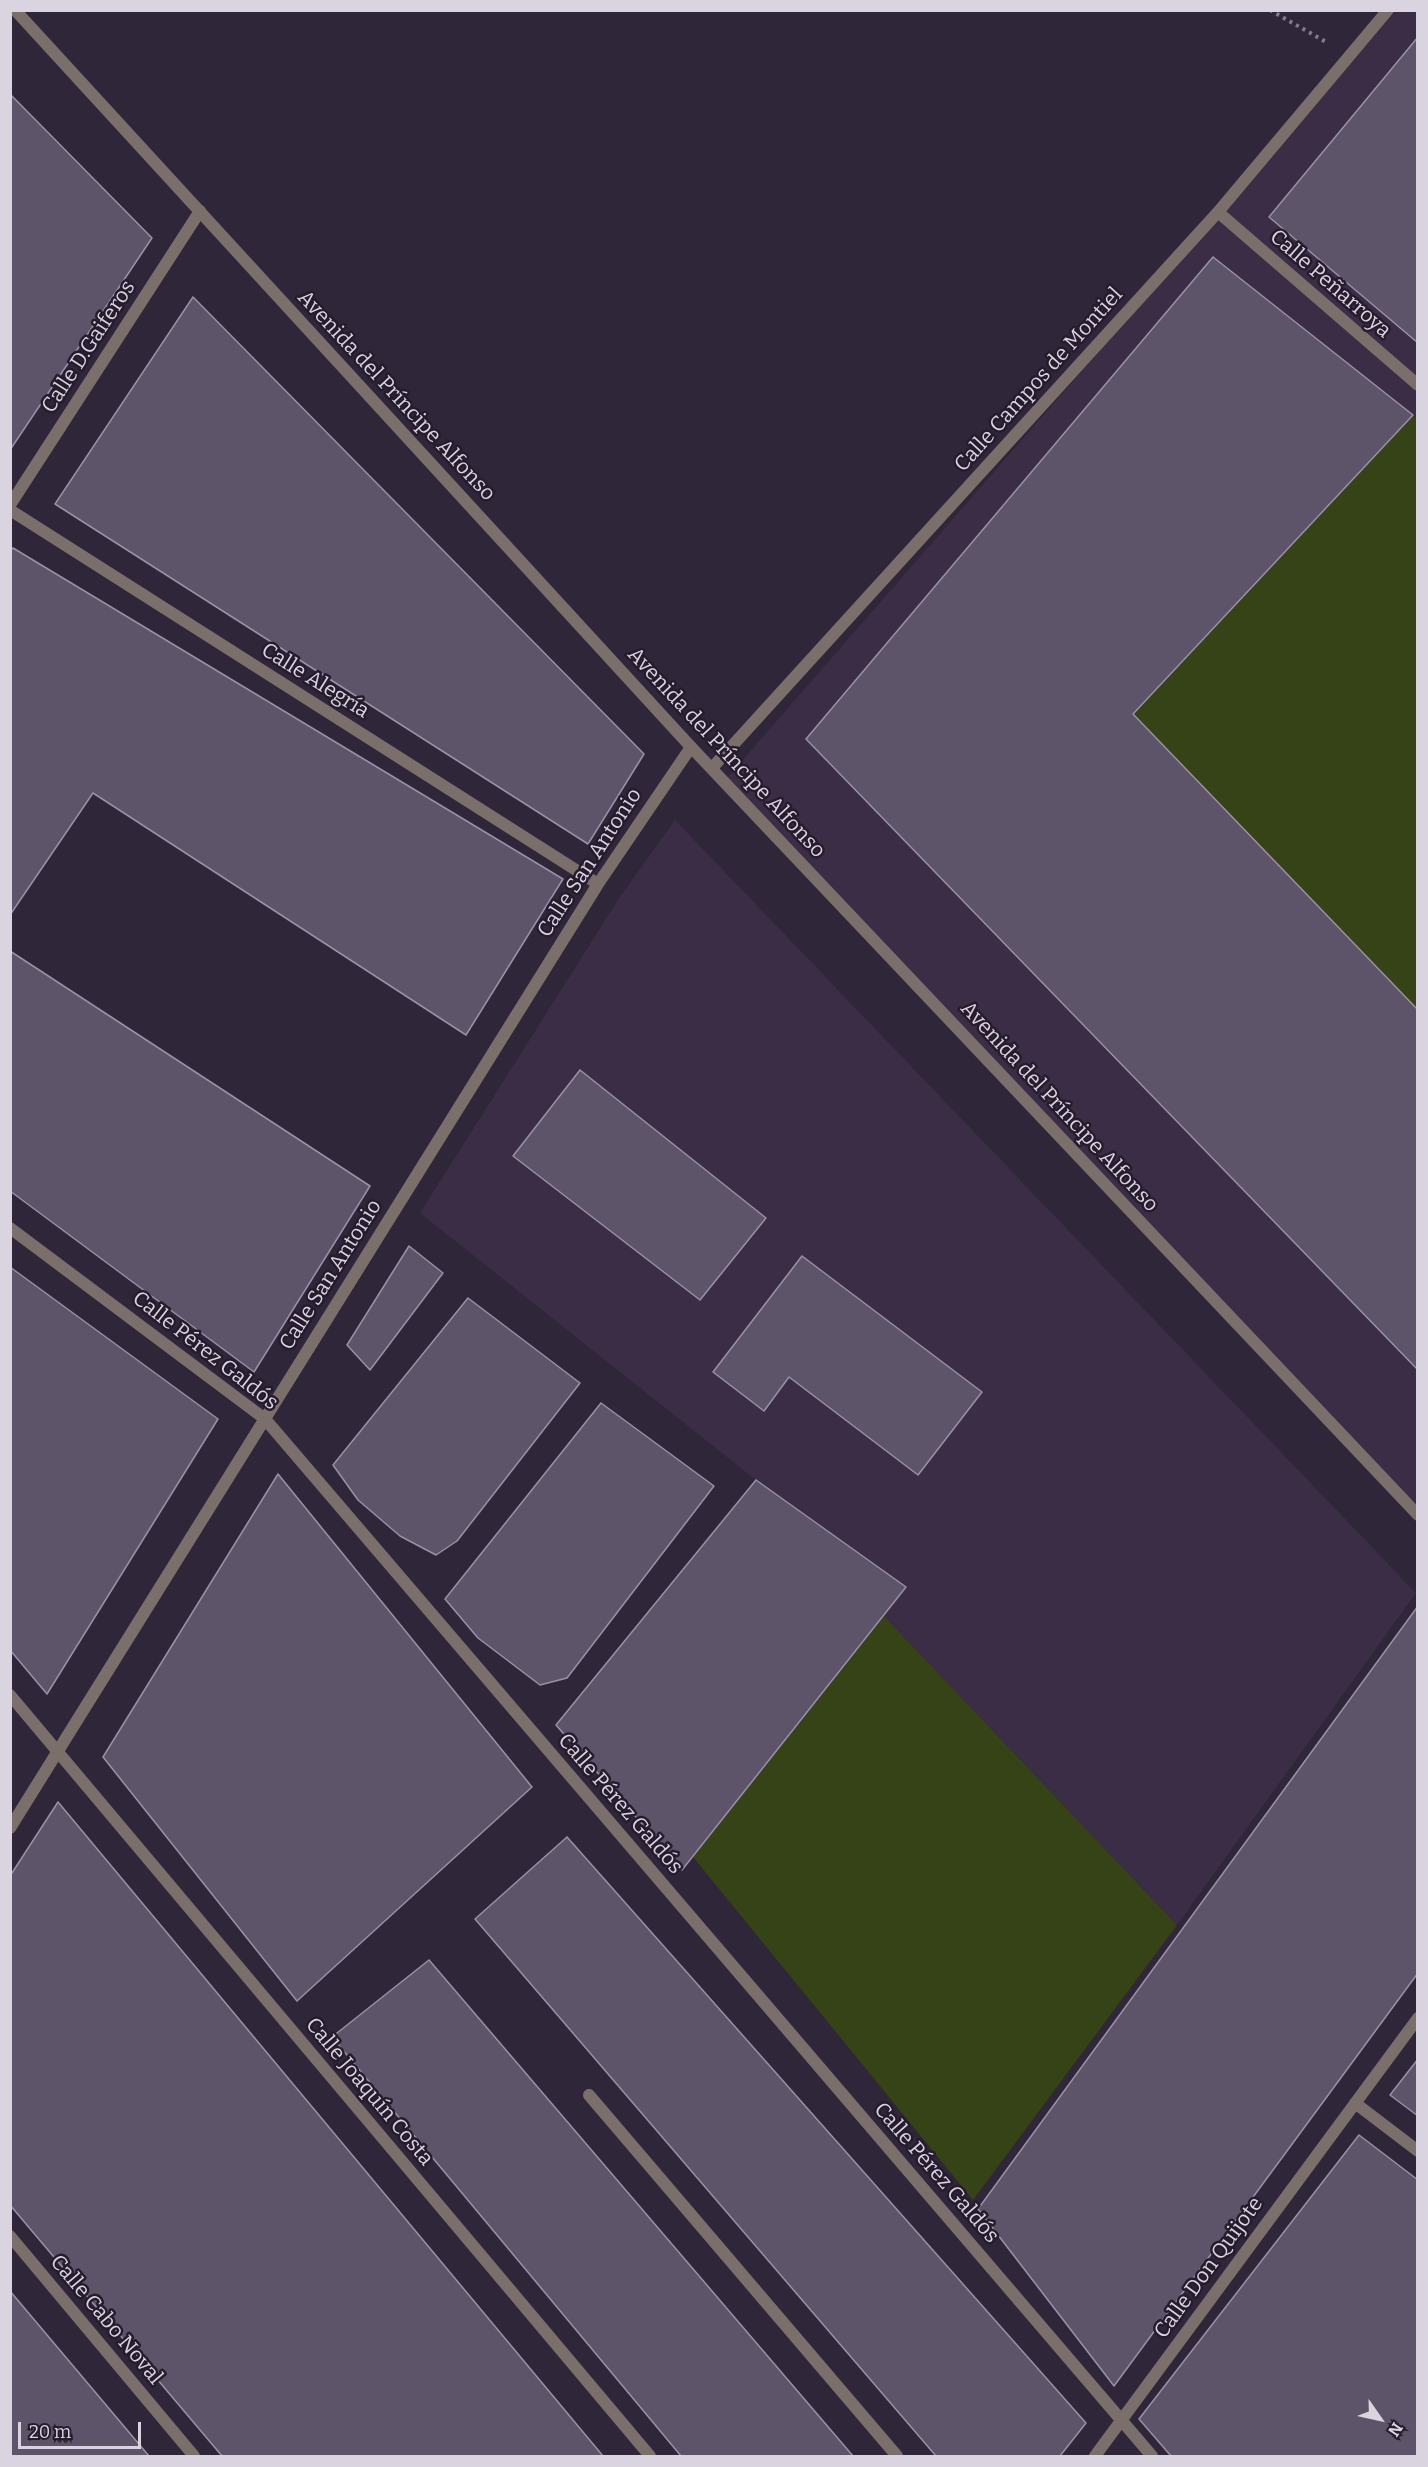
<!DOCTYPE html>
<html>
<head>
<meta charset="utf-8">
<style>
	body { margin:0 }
	#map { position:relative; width:1428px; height:2467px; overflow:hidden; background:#302639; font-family:Bitter,serif }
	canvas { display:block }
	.frame { position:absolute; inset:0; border:12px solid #dad3e0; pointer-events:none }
	.north { position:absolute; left:1350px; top:2389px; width:60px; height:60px; -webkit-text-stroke:4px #261c2e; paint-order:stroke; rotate:124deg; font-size:16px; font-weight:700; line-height:24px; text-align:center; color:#dad3e0 }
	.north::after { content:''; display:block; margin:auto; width:21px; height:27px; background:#dad3e0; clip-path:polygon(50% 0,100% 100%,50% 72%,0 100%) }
	.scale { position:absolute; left:18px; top:2422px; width:123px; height:27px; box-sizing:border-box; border:3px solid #dad3e0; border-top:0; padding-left:8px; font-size:18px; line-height:21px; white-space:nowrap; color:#dad3e0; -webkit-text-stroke:4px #261c2e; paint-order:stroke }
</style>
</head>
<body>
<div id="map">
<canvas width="1428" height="2467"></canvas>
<div class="frame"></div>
<div class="north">N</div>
<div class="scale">20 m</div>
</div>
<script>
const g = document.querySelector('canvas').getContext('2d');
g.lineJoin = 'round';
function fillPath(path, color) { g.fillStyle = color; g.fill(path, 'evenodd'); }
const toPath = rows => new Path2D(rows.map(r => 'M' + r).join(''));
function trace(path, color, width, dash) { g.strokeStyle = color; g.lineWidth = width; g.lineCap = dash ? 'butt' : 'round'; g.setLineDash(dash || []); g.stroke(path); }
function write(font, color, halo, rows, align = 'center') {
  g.font = font + ' Bitter,serif'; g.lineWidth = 5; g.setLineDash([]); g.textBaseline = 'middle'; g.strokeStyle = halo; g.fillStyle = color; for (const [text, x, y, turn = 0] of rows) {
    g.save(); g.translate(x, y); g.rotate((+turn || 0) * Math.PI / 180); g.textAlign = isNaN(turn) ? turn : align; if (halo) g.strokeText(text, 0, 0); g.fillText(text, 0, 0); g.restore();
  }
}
fillPath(toPath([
	[1396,11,1417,11,1417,1513,727,778],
	[675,820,1416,1593,1177,1925,884,1616,906,1587,756,1480,420,1213,618,900]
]), '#3b2d46');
fillPath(toPath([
	[1413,415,1417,419,1417,1010,1133,714],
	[884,1616,1177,1925,973,2200,693,1857]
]), '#364317');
const building = toPath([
	[1418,37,1418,343,1269,217,1418,37],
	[10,94,152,238,10,450,10,94],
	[1213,257,1413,415,1133,714,1418,1010,1418,1370,806,739,1213,257],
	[193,297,644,754,588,844,55,504,193,297],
	[13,548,563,879,466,1035,93,793,10,915,10,551,13,548],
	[10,951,370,1186,254,1372,10,1191,10,951],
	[580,1070,766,1218,700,1300,513,1156,580,1070],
	[409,1246,443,1273,370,1370,347,1345,409,1246],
	[802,1256,982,1392,918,1475,789,1377,764,1411,713,1372,802,1256],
	[10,1267,218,1419,47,1694,10,1650,10,1267],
	[468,1298,580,1383,457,1541,436,1555,400,1536,358,1500,333,1465,468,1298],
	[601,1403,714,1486,567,1678,540,1685,478,1638,445,1599,601,1403],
	[278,1474,532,1787,297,2001,103,1757,278,1474],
	[756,1480,906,1587,682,1870,556,1725,756,1480],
	[1418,1606,1418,1973,1114,2386,978,2209,1418,1606],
	[58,1802,603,2456,222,2456,10,2205,10,1876,58,1802],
	[567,1837,1086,2423,1060,2456,936,2456,475,1919,567,1837],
	[429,1960,853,2456,681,2456,332,2037,429,1960],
	[1418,2059,1418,2116,1390,2095,1418,2059],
	[1359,2135,1418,2180,1418,2456,1171,2456,1139,2419,1359,2135],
	[10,2291,149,2456,10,2456,10,2291]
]);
fillPath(building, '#5e5469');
trace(building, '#9b90a7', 1.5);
trace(toPath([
	[1270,10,1326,42]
]), '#847c8c', 4, [3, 4.5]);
trace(toPath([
	[1218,212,1418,385],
	[10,505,200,211],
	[10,510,598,884],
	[712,768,1218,212,1388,10],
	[10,1228,265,1419,1152,2456],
	[10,1695,650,2456],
	[10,1828,598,884,691,747],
	[589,2095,897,2456],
	[1355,2103,1418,2151],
	[10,2236,194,2456],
	[1095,2456,1418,2018]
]), '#7b6f6b', 12);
trace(toPath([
	[15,10,691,747,1418,1515]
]), '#7b6f6b', 12);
write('21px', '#dad3e0', '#261c2e', [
	["Calle Peñarroya",1330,284,41],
	["Calle D.Gaiferos",89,347,-57],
	["Calle Campos de Montiel",1039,380,-48],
	["Avenida del Príncipe Alfonso",396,396,47],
	["Calle Alegría",315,681,32],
	["Avenida del Príncipe Alfonso",726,753,47],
	["Calle San Antonio",590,863,-57],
	["Avenida del Príncipe Alfonso",1059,1107,47],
	["Calle San Antonio",331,1275,-58],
	["Calle Pérez Galdós",205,1351,38],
	["Calle Pérez Galdós",620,1804,49],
	["Calle Joaquín Costa",369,2092,50],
	["Calle Pérez Galdós",936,2173,49],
	["Calle Don Quijote",1209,2268,-54],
	["Calle Cabo Noval",106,2320,50]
]);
</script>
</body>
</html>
